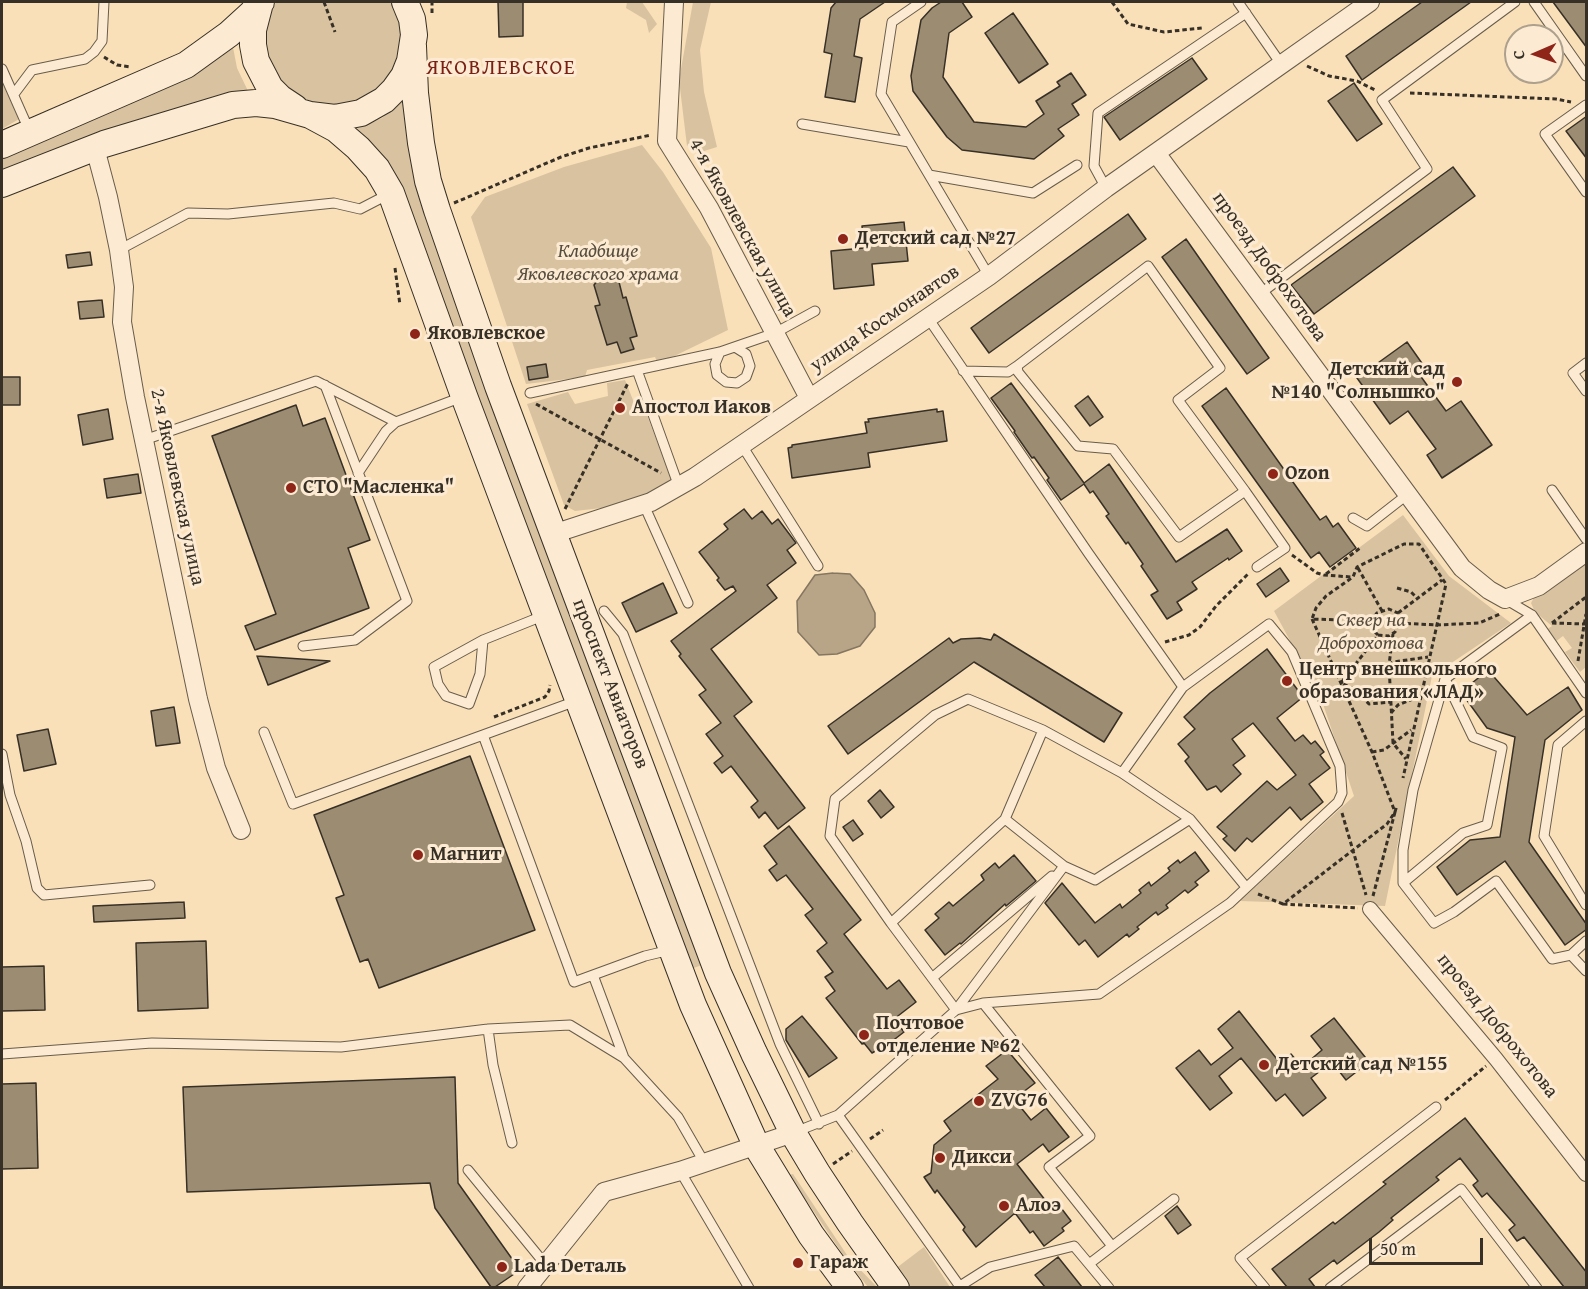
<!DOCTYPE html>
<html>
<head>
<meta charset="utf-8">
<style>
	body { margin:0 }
	#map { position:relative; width:1588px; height:1289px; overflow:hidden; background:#fae0b9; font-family:"Gentium Book Plus",serif }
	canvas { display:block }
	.frame { position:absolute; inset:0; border:3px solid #373026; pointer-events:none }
	.north { position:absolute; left:1504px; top:24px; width:60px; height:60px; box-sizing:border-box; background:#fcebd2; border:2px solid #ada08d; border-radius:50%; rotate:268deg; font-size:16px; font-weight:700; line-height:24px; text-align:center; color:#373026 }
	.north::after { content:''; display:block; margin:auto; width:21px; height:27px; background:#8f2418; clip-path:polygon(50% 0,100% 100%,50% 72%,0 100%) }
	.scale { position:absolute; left:1369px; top:1238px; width:114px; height:27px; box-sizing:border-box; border:3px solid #373026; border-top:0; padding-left:8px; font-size:18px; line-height:21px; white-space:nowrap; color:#373026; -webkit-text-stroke:4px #fcebd2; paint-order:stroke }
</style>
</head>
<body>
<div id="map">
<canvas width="1588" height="1289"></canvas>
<div class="frame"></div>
<div class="north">С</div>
<div class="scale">50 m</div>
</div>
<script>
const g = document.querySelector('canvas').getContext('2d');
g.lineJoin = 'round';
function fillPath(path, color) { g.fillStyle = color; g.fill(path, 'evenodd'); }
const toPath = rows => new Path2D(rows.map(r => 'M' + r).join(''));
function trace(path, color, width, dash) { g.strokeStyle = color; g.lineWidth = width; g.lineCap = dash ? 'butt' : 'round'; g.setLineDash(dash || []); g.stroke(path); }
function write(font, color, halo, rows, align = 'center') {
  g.font = font + ' "Gentium Book Plus",serif'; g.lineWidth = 6; g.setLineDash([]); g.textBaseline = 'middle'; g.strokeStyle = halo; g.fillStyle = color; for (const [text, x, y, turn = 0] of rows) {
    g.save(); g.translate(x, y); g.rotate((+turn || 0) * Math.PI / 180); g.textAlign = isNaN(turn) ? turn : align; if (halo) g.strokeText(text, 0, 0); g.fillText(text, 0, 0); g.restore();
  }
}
fillPath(toPath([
	[276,2,391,2,400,22,401,35,398,60,392,71,376,90,357,101,334,106,314,103,297,95,280,80,268,58,266,32,268,19],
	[627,2,642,2,657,24,649,33,646,20,626,8],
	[693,2,711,2,700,50,704,92,717,147,701,152,687,146,679,80],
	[232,42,237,68,248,91,2,176,2,154],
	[2,79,19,119,2,129],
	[404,100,409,145,421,201,487,388,702,965,691,969,476,392,403,188,387,161,356,129,382,118],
	[642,145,663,172,711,248,728,330,658,364,655,357,587,370,585,377,526,384,471,217,485,197,564,167],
	[625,380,635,405,642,402,671,478,669,487,629,505,575,511,564,505,527,404,568,392,575,404,608,396,607,383],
	[1403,515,1449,576,1511,623,1432,676,1385,906,1240,901,1354,796,1321,698,1274,611],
	[1586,560,1586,667,1580,672,1565,652,1572,648,1563,636,1555,642,1546,630,1552,626,1535,612,1531,603,1536,594],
	[793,1174,849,1258,877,1287,868,1287,848,1262,789,1175],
	[924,1247,950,1287,909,1287,895,1269]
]), '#d9c2a0');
const water = toPath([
	[833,573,850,574,864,590,875,613,875,627,860,646,837,654,819,655,798,632,797,601,815,575,833,573]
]);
fillPath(water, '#b8a487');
trace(water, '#847660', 1.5);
const building = toPath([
	[498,2,523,2,523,36,499,37,498,2],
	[836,2,885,2,860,19,854,56,862,58,855,102,825,97,832,54,824,52,831,8,836,2],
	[941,2,962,2,972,17,949,33,943,77,974,122,1026,127,1044,114,1036,101,1060,86,1057,82,1071,73,1086,95,1072,104,1079,115,1058,129,1064,136,1034,159,962,150,947,137,913,91,911,76,921,20,932,8,941,2],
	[1422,2,1471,2,1362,80,1346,56,1422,2],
	[1553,2,1587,2,1587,48,1553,2],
	[1013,13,1048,64,1019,83,985,33,1013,13],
	[1192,58,1207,79,1120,140,1104,117,1192,58],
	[1354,83,1382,124,1357,141,1328,101,1354,83],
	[1587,116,1587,159,1566,131,1587,116],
	[1453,167,1475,196,1314,314,1291,285,1453,167],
	[1128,214,1146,239,989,353,971,328,1128,214],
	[904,222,908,261,872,264,874,285,834,289,831,251,864,248,862,226,904,222],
	[1186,239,1269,358,1247,374,1162,257,1186,239],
	[90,252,92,265,68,268,66,255,90,252],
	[608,274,619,282,623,298,626,297,637,336,630,338,634,349,621,353,617,342,607,345,595,306,600,305,594,285,601,276,608,274],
	[102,300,104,317,80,319,78,302,102,300],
	[1407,342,1426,369,1419,374,1446,411,1461,401,1492,445,1442,478,1427,455,1436,449,1408,411,1390,424,1357,378,1407,342],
	[546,364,548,377,529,380,527,367,546,364],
	[2,377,20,377,20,405,2,405,2,377],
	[1011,383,1084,483,1109,464,1176,562,1227,529,1242,551,1229,560,1228,558,1192,582,1197,589,1177,602,1182,610,1167,619,1151,595,1158,591,1141,566,1143,564,1128,542,1126,544,1106,516,1109,514,1093,491,1090,493,1084,484,1061,500,1047,480,1049,478,1034,457,1032,458,1014,432,1015,431,991,398,1011,383],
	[1226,388,1320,520,1326,516,1333,527,1338,523,1356,548,1330,567,1319,552,1311,558,1202,406,1226,388],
	[1088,396,1103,417,1090,426,1075,406,1088,396],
	[296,405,303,426,325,418,370,540,348,548,369,608,255,650,245,626,276,614,212,436,296,405],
	[108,409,113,439,83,445,78,415,108,409],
	[937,409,937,412,943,411,947,441,868,453,870,467,792,478,788,448,792,447,792,445,867,433,865,422,869,422,868,419,937,409],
	[138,474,141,493,107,498,104,479,138,474],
	[744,509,752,519,762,511,772,524,778,519,796,543,787,550,796,563,767,585,777,598,711,649,752,702,734,716,805,808,778,829,765,812,759,818,751,807,758,801,731,766,722,773,714,763,723,756,706,734,721,723,699,695,706,690,679,656,681,654,671,641,736,591,733,586,725,590,717,580,719,578,699,552,728,529,724,524,744,509],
	[1280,568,1289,581,1266,597,1257,584,1280,568],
	[663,583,677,613,636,632,622,603,663,583],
	[994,634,1122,713,1104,742,974,662,848,754,828,726,949,638,953,643,961,639,980,638,991,640,994,634],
	[1267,649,1303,697,1277,718,1295,741,1303,735,1311,744,1315,741,1324,752,1320,755,1330,768,1309,784,1323,802,1301,820,1290,807,1252,842,1247,838,1235,851,1223,839,1227,836,1217,827,1267,781,1277,790,1296,775,1253,723,1232,739,1245,756,1233,765,1241,774,1221,792,1216,786,1207,790,1185,761,1189,757,1178,744,1195,729,1184,717,1210,693,1267,649],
	[257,656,330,661,268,685,257,656],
	[1488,670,1527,715,1568,687,1582,710,1545,740,1529,842,1587,925,1587,929,1565,945,1505,861,1457,895,1437,867,1470,840,1500,837,1515,737,1487,728,1461,692,1488,670],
	[174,707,180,743,156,746,151,711,174,707],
	[48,729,56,764,24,771,17,735,48,729],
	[470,756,535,930,379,988,368,959,360,962,336,898,344,895,314,815,470,756],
	[880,790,894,807,881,818,868,801,880,790],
	[853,820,863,834,853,841,843,827,853,820],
	[789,826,861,920,844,934,887,989,899,980,916,1002,894,1019,904,1032,878,1052,877,1050,872,1053,864,1043,862,1044,826,998,835,991,825,977,833,972,817,951,827,943,805,915,813,909,786,875,777,881,769,870,777,864,764,846,789,826],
	[1195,852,1209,871,1195,882,1198,885,1188,893,1185,890,1166,905,1168,908,1158,915,1156,912,1137,927,1139,929,1129,937,1127,934,1098,957,1085,940,1079,945,1045,903,1062,883,1095,923,1120,904,1122,908,1141,893,1139,890,1149,882,1151,886,1170,871,1168,868,1178,860,1180,863,1195,852],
	[1014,855,1036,881,1006,906,1005,904,961,944,960,943,945,955,925,930,939,918,935,914,949,902,953,906,984,880,981,875,995,863,999,868,1014,855],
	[184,902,185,918,94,922,93,906,184,902],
	[206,941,208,1008,138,1011,136,943,206,941],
	[44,966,45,1010,2,1011,2,967,44,966],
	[1239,1011,1280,1063,1291,1054,1302,1067,1322,1050,1311,1036,1334,1018,1369,1062,1346,1080,1332,1062,1311,1078,1326,1098,1303,1116,1285,1094,1276,1101,1241,1058,1219,1076,1232,1093,1210,1110,1176,1068,1199,1050,1211,1065,1233,1048,1218,1029,1239,1011],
	[802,1016,837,1058,809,1077,786,1040,786,1029,802,1016],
	[1007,1050,1035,1083,1014,1099,1031,1120,1046,1108,1069,1137,1049,1152,1043,1144,1017,1164,1049,1205,1055,1200,1071,1221,1062,1228,1064,1231,1044,1246,1033,1231,1030,1233,1015,1213,976,1247,963,1230,965,1227,937,1190,935,1193,924,1177,931,1173,934,1145,951,1131,944,1121,998,1079,986,1066,1007,1050],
	[455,1077,458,1183,520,1270,495,1287,491,1287,435,1208,430,1183,187,1192,183,1087,455,1077],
	[36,1083,38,1168,2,1169,2,1084,36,1083],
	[1465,1118,1587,1273,1587,1287,1564,1287,1524,1237,1517,1241,1509,1230,1515,1225,1487,1193,1482,1197,1473,1185,1478,1181,1460,1158,1436,1177,1439,1180,1391,1218,1393,1220,1379,1232,1337,1264,1334,1260,1309,1279,1315,1287,1287,1287,1272,1269,1333,1222,1335,1224,1386,1184,1383,1182,1465,1118],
	[1177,1206,1191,1225,1178,1234,1165,1216,1177,1206],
	[1058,1257,1082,1287,1045,1287,1035,1275,1058,1257]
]);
fillPath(building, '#9c8c72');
trace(building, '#373026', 1.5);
const service = toPath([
	[921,2,892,22,881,94,989,276],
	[1238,2,1281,64],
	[1534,2,1586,76],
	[2,69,29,130],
	[14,94,32,70,85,59,94,52,102,41,104,2],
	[1586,105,1545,134,1586,192],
	[802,124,909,142],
	[929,175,1033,193,1077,165],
	[1106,188,1094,166,1098,113,1246,13],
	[119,250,188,213,228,214,334,203,360,209,389,194],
	[1261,293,1427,169,1382,100,1515,2],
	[720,352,715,364,717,375,726,382,737,383,746,377,750,366,746,354,735,347],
	[1586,363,1573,373,1586,391],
	[637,370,679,487],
	[963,371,1008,372,1017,366],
	[530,393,720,352,775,333,815,311],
	[144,440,316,381,396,422],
	[741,444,818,566],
	[358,473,386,431,396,422,462,397],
	[1552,490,1586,539],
	[1245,491,1179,537,1113,449,1078,446,1018,372,1017,366,1148,266,1220,368,1178,400,1245,491,1285,548,1257,567],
	[644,505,688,603],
	[1353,518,1367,526,1408,494],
	[1505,599,1532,615,1586,693],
	[604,611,623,634,780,1044,819,1124],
	[1532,615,1445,679,1413,790,1403,850,1403,883,1434,923,1454,912,1496,881,1552,959,1571,955,1586,941],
	[483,640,480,674,469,704,446,696,438,684,434,667,483,640,545,615],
	[303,646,355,640,407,601,325,385],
	[576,701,483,735,574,982,645,956,670,950],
	[1586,721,1558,745,1544,836,1586,905],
	[1043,730,1122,773,1190,819,1246,887],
	[264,732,293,804,483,735],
	[2,754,10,795,26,841,37,888,44,895,150,885],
	[1122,773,1183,687],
	[1005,819,1064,866,1095,880,1190,819],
	[1403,883,1463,833,1487,825,1502,748,1473,737,1445,679],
	[891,923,1005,819,1043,730,968,699,935,715,835,799,830,836,891,923,956,1010,1064,866],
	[1571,955,1586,971],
	[593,975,624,1058],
	[932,978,1052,876],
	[983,1003,1090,1136,1049,1167,1112,1246],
	[488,1029,493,1065,512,1143],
	[2,1054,152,1043,341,1047,488,1029,570,1025,624,1058,678,1117,704,1162],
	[838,1115,961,1288],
	[795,1132,838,1115,956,1010,983,1003,1099,994,1230,903,1338,802,1342,793,1340,766,1292,652,1269,624,1183,687,1089,554,928,318],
	[468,1170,545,1264],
	[680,1171,749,1288],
	[1089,1264,1174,1199],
	[960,1286,990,1267,1074,1246,1109,1288],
	[1265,1288,1240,1258,1436,1107],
	[1330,1288,1461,1189,1537,1288]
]);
const pedestrian = toPath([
	[1370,909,1496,1059,1586,1174]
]);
const minor = toPath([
	[674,2,667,141,709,208,809,398],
	[95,148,108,197,119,250,124,287,122,322,135,397,198,699,216,768,241,830],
	[1156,153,1462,568,1489,590,1505,599,1539,586,1586,552],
	[553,534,651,502,695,477,989,276,1106,188,1370,2],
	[527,1288,604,1192,680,1171,793,1133]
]);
const secondary = toPath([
	[260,3,253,30,253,45,256,61,270,88,280,98,295,108],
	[413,46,415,93,421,143,428,181,437,210,498,386,718,973,754,1053,793,1133,817,1173,850,1223,896,1288],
	[310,115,336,129,358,148,377,169,391,193,464,396,693,1005,756,1145,811,1235,850,1288],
	[2,145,186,65,229,34,252,13,261,2],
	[2,184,104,144,233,105,256,103,275,105,310,115,335,118,361,113,384,100,394,90,404,76,410,61,414,35,412,19,405,2]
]);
trace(service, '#685c4b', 11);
trace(pedestrian, '#685c4b', 16);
trace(minor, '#685c4b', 20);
trace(secondary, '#373026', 28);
trace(toPath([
	[324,2,335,32],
	[1112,2,1128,24,1164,32,1202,28],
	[432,13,432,2],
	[104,57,117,65,131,67],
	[1307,66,1329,76,1357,81,1377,91],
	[1410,93,1556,99,1571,102],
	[454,203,561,157,589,148,651,135],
	[395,268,400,305],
	[536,404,661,473],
	[565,509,628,383],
	[1292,555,1317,573,1324,575,1351,577],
	[1358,568,1382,611],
	[1326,574,1360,548],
	[1397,588,1411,592,1418,599],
	[1398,613,1442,580],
	[1312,619,1372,752,1395,812,1397,805],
	[1371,621,1312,619,1316,608,1326,596,1353,577,1357,567,1404,544,1419,544,1446,584,1403,778],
	[1399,623,1436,625,1479,623,1500,614],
	[1552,623,1586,597],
	[1552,623,1585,624],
	[1393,634,1389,665,1393,743,1406,759],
	[1378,635,1389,636,1395,632,1399,625,1398,613,1389,609,1377,613,1371,621,1374,631,1378,635,1341,683,1356,690,1369,704,1390,702],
	[1165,642,1189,635,1200,627,1216,606,1248,574],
	[1578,661,1586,614],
	[1389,665,1393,662,1428,657],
	[1391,713,1398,705,1420,696],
	[494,717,545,697,549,691,550,685],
	[1372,752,1384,750,1411,730],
	[1342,813,1366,895],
	[1258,894,1283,904,1387,824,1395,812,1373,896],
	[1283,904,1358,908],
	[1445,1100,1486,1066],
	[870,1139,883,1130],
	[833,1164,852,1151]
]), '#373026', 3, [4.5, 3]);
trace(service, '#fcebd2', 9);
trace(pedestrian, '#fcebd2', 14);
trace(minor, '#fcebd2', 18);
trace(secondary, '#fcebd2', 26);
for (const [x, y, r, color] of [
	[843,239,6,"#8f2418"],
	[415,334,6,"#8f2418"],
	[1457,382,6,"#8f2418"],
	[620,408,6,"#8f2418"],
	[1273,474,6,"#8f2418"],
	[291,488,6,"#8f2418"],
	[1287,681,6,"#8f2418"],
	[418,855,6,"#8f2418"],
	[864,1035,6,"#8f2418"],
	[1264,1065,6,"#8f2418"],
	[979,1101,6,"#8f2418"],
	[940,1158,6,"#8f2418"],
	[1004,1206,6,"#8f2418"],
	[798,1263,6,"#8f2418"],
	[502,1267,6,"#8f2418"]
]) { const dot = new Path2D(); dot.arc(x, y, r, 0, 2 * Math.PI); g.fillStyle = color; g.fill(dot); trace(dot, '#fcebd2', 2); }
write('20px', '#373026', '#fcebd2', [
	["4-я Яковлевская улица",742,228,61],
	["проезд Доброхотова",1269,267,54],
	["улица Космонавтов",885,319,-34],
	["2-я Яковлевская улица",177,487,78],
	["проспект Авиаторов",610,684,69],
	["проезд Доброхотова",1497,1026,51]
]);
write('bold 20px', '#373026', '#fcebd2', [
	["Детский сад №27",855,239],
	["Яковлевское",427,334],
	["Детский сад",1445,370,"right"],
	["№140 \"Солнышко\"",1445,393,"right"],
	["Апостол Иаков",632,408],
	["Ozon",1285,474],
	["СТО \"Масленка\"",303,488],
	["Центр внешкольного",1299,670],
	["образования «ЛАД»",1299,693],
	["Магнит",430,855],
	["Почтовое",876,1024],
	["отделение №62",876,1047],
	["Детский сад №155",1276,1065],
	["ZVG76",991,1101],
	["Дикси",952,1158],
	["Алоэ",1016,1206],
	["Гараж",810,1263],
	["Lada Dеталь",514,1267]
], 'left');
write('italic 20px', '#574d3e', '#fcebd2', [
	["Кладбище",598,252],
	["Яковлевского храма",598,275],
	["Сквер на",1371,621],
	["Доброхотова",1371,644]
]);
g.letterSpacing = '1.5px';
write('21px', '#7a1f14', '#fcebd2', [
	["ЯКОВЛЕВСКОЕ",501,69]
]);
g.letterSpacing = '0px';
</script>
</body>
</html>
